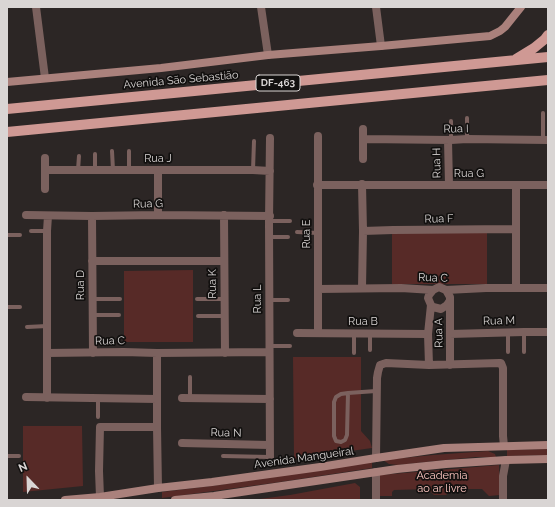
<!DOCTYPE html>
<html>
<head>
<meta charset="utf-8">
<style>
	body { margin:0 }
	#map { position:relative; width:555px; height:507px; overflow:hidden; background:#2c2625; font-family:Raleway,sans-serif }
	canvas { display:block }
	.frame { position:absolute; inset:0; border:8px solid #d9d5d4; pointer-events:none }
	.north { position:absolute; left:8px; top:459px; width:40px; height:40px; -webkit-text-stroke:3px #12100f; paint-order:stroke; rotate:337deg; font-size:11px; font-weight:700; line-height:16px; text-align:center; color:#d9d5d4 }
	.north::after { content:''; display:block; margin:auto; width:14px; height:18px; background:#d9d5d4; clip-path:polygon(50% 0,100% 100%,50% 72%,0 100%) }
</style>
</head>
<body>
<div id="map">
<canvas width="555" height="507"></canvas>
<div class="frame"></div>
<div class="north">N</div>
</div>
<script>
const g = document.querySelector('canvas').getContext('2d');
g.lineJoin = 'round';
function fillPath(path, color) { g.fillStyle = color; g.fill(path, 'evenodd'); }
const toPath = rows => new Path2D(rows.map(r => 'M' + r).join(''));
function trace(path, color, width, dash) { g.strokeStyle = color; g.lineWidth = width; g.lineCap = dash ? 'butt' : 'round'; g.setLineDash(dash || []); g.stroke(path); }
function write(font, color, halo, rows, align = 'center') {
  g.font = font + ' Raleway,sans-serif'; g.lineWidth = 3.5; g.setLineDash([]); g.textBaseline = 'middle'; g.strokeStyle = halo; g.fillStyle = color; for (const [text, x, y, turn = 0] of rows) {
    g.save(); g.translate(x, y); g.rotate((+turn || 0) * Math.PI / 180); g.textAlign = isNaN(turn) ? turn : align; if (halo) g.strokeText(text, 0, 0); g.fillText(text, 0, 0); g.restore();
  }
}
fillPath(toPath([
	[392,232,487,232,487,284,392,284],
	[193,270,193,342,124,342,124,271],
	[293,357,361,357,361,431,370,441,372,448,294,459],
	[23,426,82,426,83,486,23,492],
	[548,449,548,455,507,456,507,450],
	[488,451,495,454,496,457,476,457,435,461,398,465,389,464,383,460,433,455],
	[372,462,372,468,273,483,162,498,162,492,219,485],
	[499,465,500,495,489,496,482,489,452,489,446,495,434,495,428,489,394,490,392,492,392,496,380,496,380,475],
	[355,483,360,487,360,500,252,500,290,495]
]), '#572a27');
trace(toPath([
	[543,113,543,139],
	[467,139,467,118],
	[451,140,451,121],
	[112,151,113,170],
	[129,151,129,170],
	[78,170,79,156],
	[95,170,95,154],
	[253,170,254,141],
	[269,221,290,221],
	[31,231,47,231],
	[297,232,318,233],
	[7,235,20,235],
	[269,237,288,237],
	[93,299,120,299],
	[197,299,224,299],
	[269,300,288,300],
	[7,307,20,307],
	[93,315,119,315],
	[198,316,225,316],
	[27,327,47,326],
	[508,332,508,352],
	[524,332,524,352],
	[354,333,354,353],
	[370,333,370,350],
	[270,346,290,346],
	[190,377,190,397],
	[348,393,347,435,345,440,341,442,336,441,334,436,334,402,336,397,341,394,348,393,376,391],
	[98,398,98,417],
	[7,456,19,456],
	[223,456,270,457]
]), '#7b615e', 4);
trace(toPath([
	[36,7,45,78],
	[261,7,268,55],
	[376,7,381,46],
	[318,136,318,333],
	[364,139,451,140,467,139,548,140],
	[448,140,449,185],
	[45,158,45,189],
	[363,159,363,129],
	[45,170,253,170,270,171],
	[158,170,158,215],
	[362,184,363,231,362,288],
	[317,185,548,185],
	[516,185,516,288],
	[26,215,92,216,158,215,270,216],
	[224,215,225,353],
	[92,216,93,353],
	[363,231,393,230,515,229],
	[92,261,224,261],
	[318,289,401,288,433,290,439,287,446,290,486,288,548,288],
	[446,290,450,297,450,365],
	[431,305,433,307,441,309,447,305,449,302],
	[297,333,428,334],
	[450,334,524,332,548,332],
	[47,353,124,352,157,353,269,352],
	[429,365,428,334,431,305,428,298,429,295,433,290],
	[26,397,157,399],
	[47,398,47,231,48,216],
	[182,398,270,399],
	[157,427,157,353],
	[182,443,269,445],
	[376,458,377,378,378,372,380,365,386,363,429,365,499,363,501,363,503,368,503,436,504,446],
	[270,460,269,221,270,138],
	[100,497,99,471,100,427,157,427,158,488],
	[376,500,376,472],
	[503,500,503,476,506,460]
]), '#7b615e', 8);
trace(toPath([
	[7,82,161,68,268,55,381,46,490,36,500,31,505,27,521,7],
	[65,500,100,497,158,488,212,482,320,467,376,458,444,448,548,445],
	[175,500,214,496,397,469,446,464,506,460,548,459]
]), '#aa817c', 8);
trace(toPath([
	[516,59,534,48,545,39,548,35],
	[7,109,548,57],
	[7,132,548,80]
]), '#cf9994', 10);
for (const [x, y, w] of [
	[278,83,44]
]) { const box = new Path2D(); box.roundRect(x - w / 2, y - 8, w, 16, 3); g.fillStyle = '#12100f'; g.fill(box); trace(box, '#d9d5d4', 1); }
write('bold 10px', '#d9d5d4', null, [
	["DF-463",278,83]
]);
write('11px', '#d9d5d4', '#12100f', [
	["Avenida São Sebastião",181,80,-5],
	["Rua I",456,129,-1],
	["Rua J",158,159],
	["Rua H",437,163,-91],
	["Rua G",469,174],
	["Rua G",148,204,-1],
	["Rua F",439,219,-1],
	["Rua E",307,234,-90],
	["Rua C",433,278,2],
	["Rua K",213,284,-90],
	["Rua D",81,285,-90],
	["Rua L",258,299,-90],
	["Rua M",499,321,-1],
	["Rua B",363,322],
	["Rua A",439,333,-91],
	["Rua C",110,341,-1],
	["Rua N",226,433,1],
	["Avenida Mangueiral",304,458,-8]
]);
write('11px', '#fdc6c0', '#12100f', [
	["Academia",442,476],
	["ao ar livre",442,489]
]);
</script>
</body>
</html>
